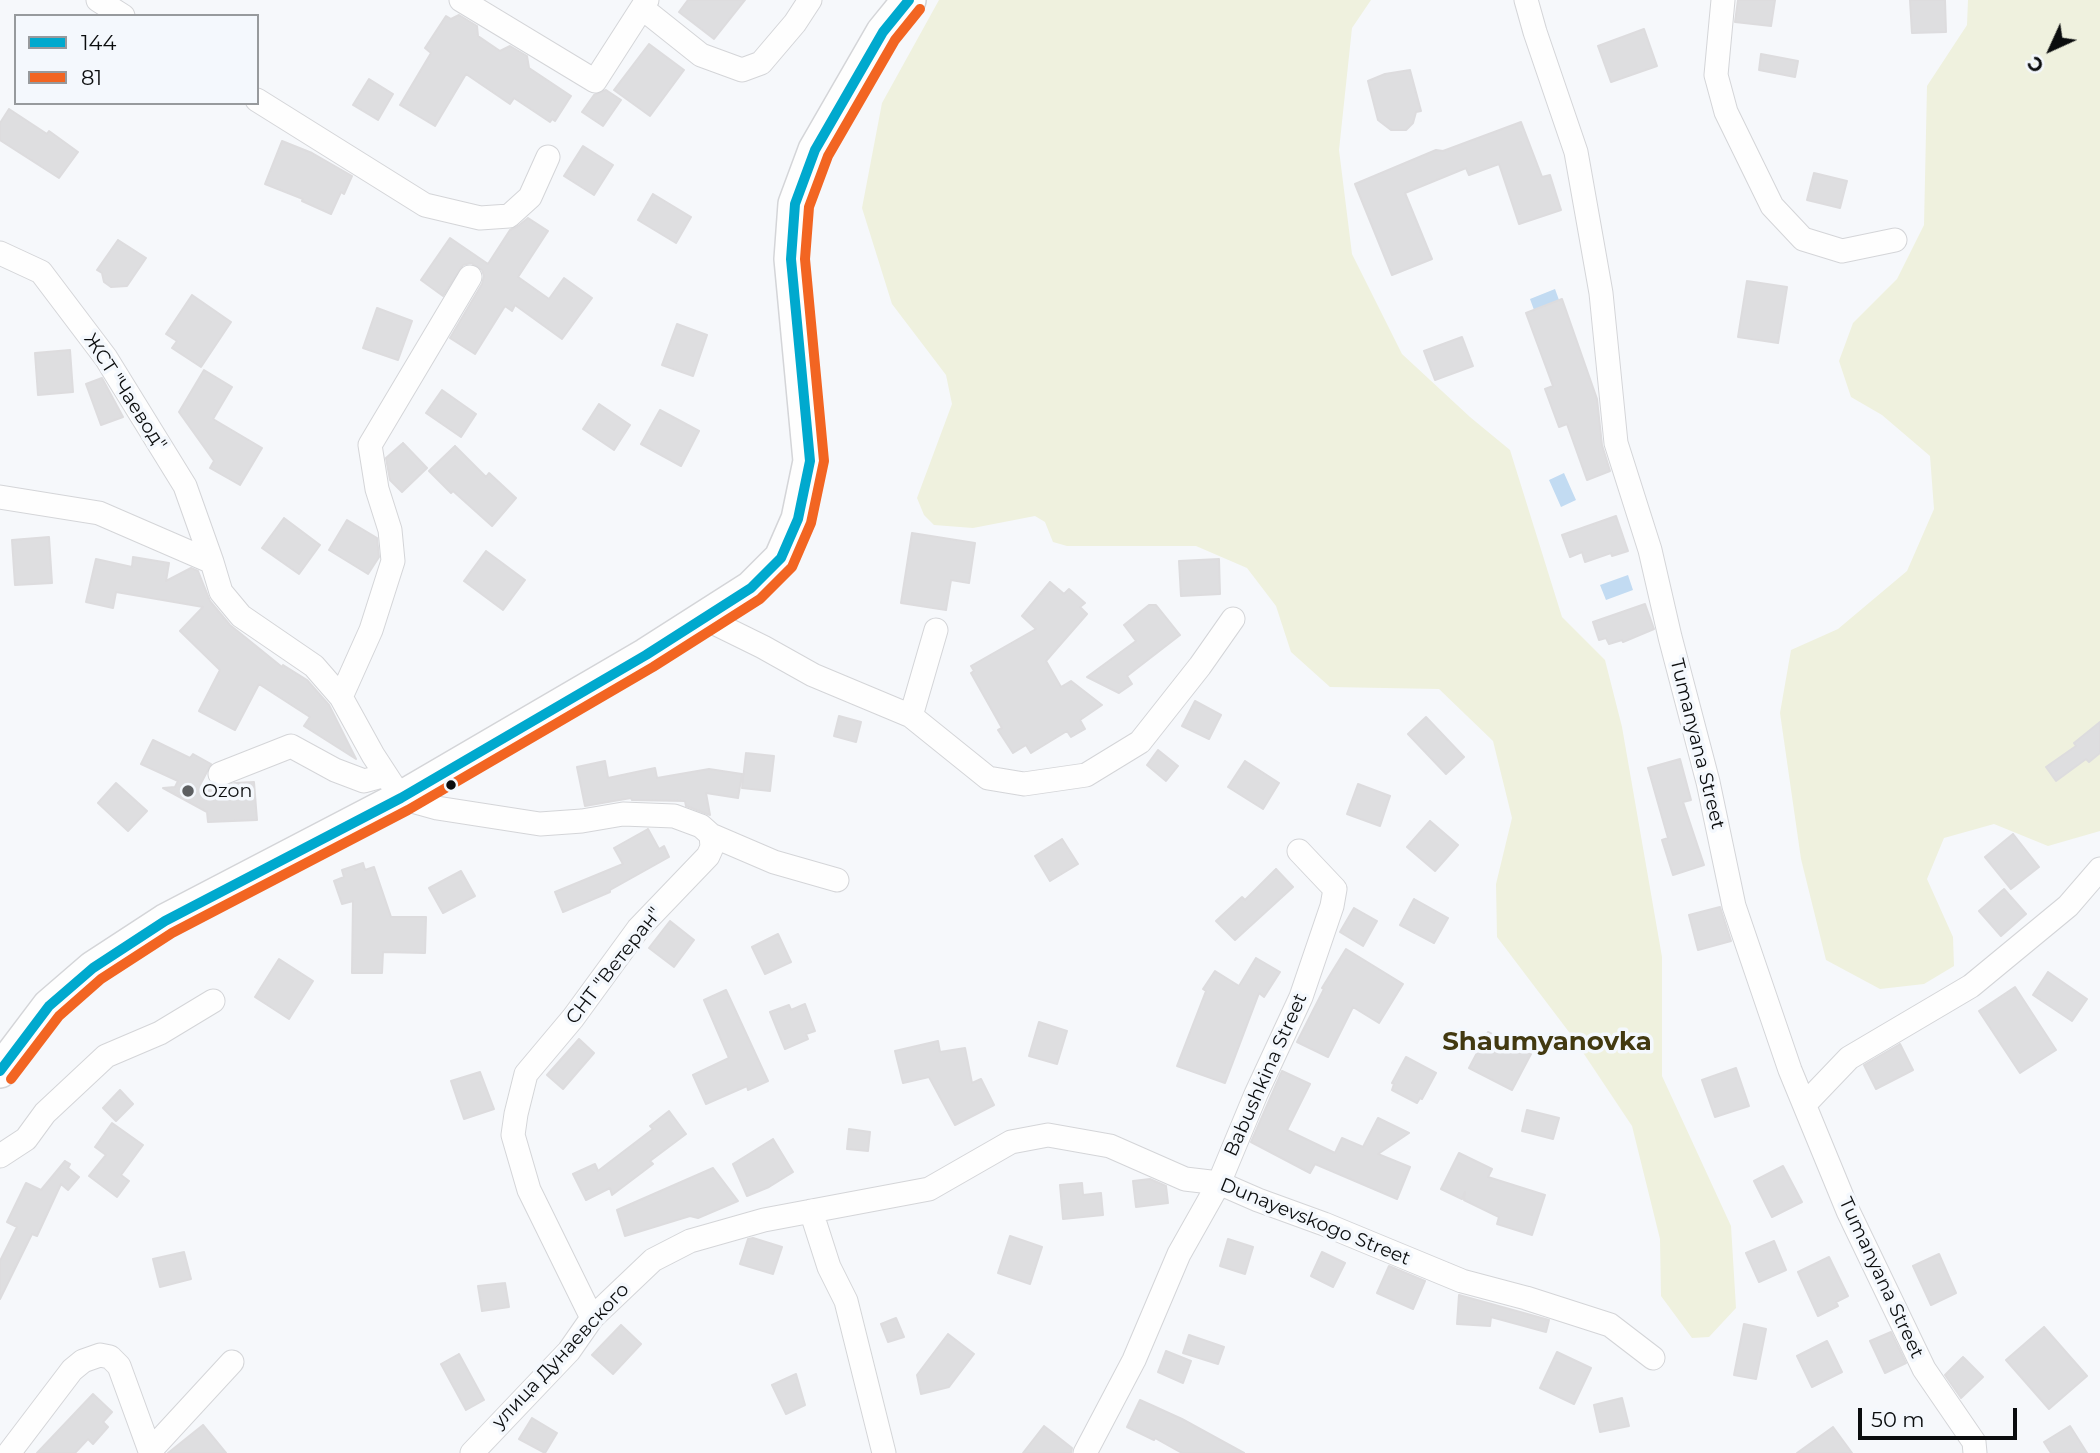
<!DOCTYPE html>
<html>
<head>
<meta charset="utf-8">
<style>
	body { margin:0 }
	#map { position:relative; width:2100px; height:1453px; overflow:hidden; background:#f6f8fb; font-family:Montserrat,sans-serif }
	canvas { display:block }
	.legend { position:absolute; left:14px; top:14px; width:245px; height:91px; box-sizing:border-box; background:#f4f8fd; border:2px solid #979a9d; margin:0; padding:9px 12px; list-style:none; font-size:21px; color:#0b0d0e }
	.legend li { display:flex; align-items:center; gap:14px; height:35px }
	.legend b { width:35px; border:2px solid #979a9d }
	.north { position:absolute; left:2016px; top:14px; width:70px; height:70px; -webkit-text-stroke:5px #f4f8fd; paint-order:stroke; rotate:225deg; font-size:19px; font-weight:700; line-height:28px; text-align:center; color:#0b0d0e }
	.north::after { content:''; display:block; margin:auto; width:24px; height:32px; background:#0b0d0e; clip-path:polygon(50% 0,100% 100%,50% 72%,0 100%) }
	.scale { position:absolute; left:1858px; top:1408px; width:159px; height:32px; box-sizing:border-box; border:4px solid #0b0d0e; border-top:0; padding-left:9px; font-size:21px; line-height:24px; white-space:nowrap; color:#0b0d0e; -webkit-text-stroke:5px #f4f8fd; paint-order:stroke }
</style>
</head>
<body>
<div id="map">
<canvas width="2100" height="1453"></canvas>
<ul class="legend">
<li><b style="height:9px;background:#00a9ce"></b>144</li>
<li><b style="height:9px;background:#f26522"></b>81</li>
</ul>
<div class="north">С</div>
<div class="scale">50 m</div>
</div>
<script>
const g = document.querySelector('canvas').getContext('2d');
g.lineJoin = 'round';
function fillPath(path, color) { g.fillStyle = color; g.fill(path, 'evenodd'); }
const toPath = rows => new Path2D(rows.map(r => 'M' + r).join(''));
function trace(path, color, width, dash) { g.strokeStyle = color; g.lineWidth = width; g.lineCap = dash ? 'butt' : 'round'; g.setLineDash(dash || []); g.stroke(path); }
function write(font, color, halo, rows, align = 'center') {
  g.font = font + ' Montserrat,sans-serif'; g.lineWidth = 7; g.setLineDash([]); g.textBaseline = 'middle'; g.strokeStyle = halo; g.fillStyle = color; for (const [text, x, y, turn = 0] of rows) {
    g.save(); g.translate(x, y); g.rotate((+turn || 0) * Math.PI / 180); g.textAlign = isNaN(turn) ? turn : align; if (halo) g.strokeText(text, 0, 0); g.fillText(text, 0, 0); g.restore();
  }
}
fillPath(toPath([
	[939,0,1371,0,1352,28,1339,150,1352,254,1402,354,1470,417,1510,450,1562,617,1605,660,1622,727,1662,957,1662,1076,1731,1226,1736,1308,1709,1337,1692,1338,1661,1296,1660,1239,1632,1126,1572,1036,1497,937,1496,884,1512,818,1493,741,1439,689,1330,687,1291,652,1276,606,1247,568,1196,546,1067,546,1053,542,1045,522,1035,516,973,528,934,525,924,515,917,498,952,404,946,375,892,304,862,208,882,103],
	[1968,0,2100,0,2100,831,2048,846,1994,824,1944,838,1927,879,1953,937,1954,966,1924,984,1880,989,1826,960,1801,859,1780,713,1791,650,1838,629,1907,571,1934,509,1930,456,1882,415,1851,397,1839,361,1853,323,1897,279,1924,225,1927,86,1967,25]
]), '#eff1de');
fillPath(toPath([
	[1555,289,1559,300,1534,310,1530,299],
	[1564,473,1576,500,1561,507,1549,480],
	[1628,575,1633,590,1606,600,1600,585]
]), '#c2dbf2');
const building = toPath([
	[688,0,745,0,714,39,679,12,688,0],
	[1738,0,1775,0,1771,26,1735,22,1738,0],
	[1910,0,1945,0,1946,32,1912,33,1910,0],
	[459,15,477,26,478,36,500,51,510,46,527,56,529,68,571,96,555,121,552,119,550,122,514,98,510,104,466,74,435,126,400,105,431,53,425,48,446,16,451,19,459,15],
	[1644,29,1657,66,1611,82,1598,46,1644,29],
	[649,44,684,70,650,116,614,90,649,44],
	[1761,54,1798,61,1795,77,1759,70,1761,54],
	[1410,70,1421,111,1416,112,1413,123,1406,130,1391,130,1378,120,1368,81,1385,74,1410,70],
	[369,79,393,94,378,120,353,105,369,79],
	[606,90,621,100,603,126,582,112,594,95,606,90],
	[9,109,47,134,49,131,78,152,59,178,0,140,0,123,9,109],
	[1521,122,1542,177,1550,175,1561,210,1519,224,1499,164,1469,175,1466,168,1405,193,1432,259,1392,275,1355,184,1436,150,1443,151,1521,122],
	[282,141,312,153,352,176,344,194,341,192,331,214,302,201,303,199,265,184,282,141],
	[583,146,613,165,594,195,564,176,583,146],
	[1814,173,1847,181,1840,208,1807,200,1814,173],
	[653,194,691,217,676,243,638,220,653,194],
	[528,218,548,231,518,277,549,299,564,278,592,298,562,339,515,305,512,311,505,306,475,354,450,338,482,284,484,276,482,270,471,263,463,265,443,296,421,280,450,238,488,264,510,230,518,226,528,218],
	[118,240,146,258,127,286,111,287,104,282,102,273,97,270,118,240],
	[1747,281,1787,287,1778,343,1738,337,1747,281],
	[192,295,231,322,201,367,172,348,177,341,166,334,192,295],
	[1562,299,1597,399,1602,445,1610,471,1587,480,1567,424,1559,427,1545,389,1553,386,1526,313,1562,299],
	[377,308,412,321,398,360,363,348,377,308],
	[677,324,707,335,693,376,662,365,677,324],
	[1462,337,1473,366,1435,380,1424,351,1462,337],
	[70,350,73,392,38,395,35,353,70,350],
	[204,370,232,387,213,419,262,448,240,485,210,468,214,461,179,412,204,370],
	[102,378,123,417,101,425,86,384,102,378],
	[442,390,476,414,461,437,426,413,442,390],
	[599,404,630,425,614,450,583,429,599,404],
	[660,410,699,431,681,466,641,444,660,410],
	[403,443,427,468,402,492,390,480,386,458,403,443],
	[455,446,486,477,489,473,516,498,492,526,453,491,451,493,429,471,455,446],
	[1616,516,1628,551,1612,556,1611,553,1585,562,1582,552,1570,557,1562,535,1616,516],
	[284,518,320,545,299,574,262,548,284,518],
	[347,520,377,538,379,557,368,574,329,550,347,520],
	[912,533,975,543,969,583,951,580,946,610,901,603,912,533],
	[49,537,52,583,15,585,12,540,49,537],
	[486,551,525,580,503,610,464,581,486,551],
	[133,557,169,563,166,581,191,568,198,571,210,601,230,625,282,667,283,665,307,680,329,705,356,759,304,726,310,717,259,684,235,730,199,711,220,670,180,631,203,607,116,592,113,608,86,602,96,559,132,567,133,557],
	[1219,559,1220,594,1181,596,1179,561,1219,559],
	[1050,582,1064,594,1069,589,1085,603,1080,607,1087,614,1046,661,1061,687,1071,681,1102,705,1080,720,1085,729,1071,737,1067,731,1031,753,1026,745,1013,753,998,730,1002,728,971,673,974,671,971,666,1036,629,1022,616,1050,582],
	[1645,604,1654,629,1623,642,1622,640,1609,644,1606,638,1599,640,1593,622,1645,604],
	[1149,605,1156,605,1180,635,1127,676,1132,684,1119,693,1087,677,1136,641,1124,625,1149,605],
	[1195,701,1221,715,1209,739,1182,726,1195,701],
	[839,716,861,722,856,742,834,736,839,716],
	[1426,717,1464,757,1446,774,1408,734,1426,717],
	[2100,722,2100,753,2089,762,2086,759,2056,781,2046,767,2076,746,2074,743,2100,722],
	[153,740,190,758,193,754,211,764,200,785,211,785,219,788,235,783,254,782,257,820,208,822,207,812,163,788,175,787,178,781,141,764,153,740],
	[1158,750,1178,766,1166,781,1147,765,1158,750],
	[746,753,774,756,770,791,742,788,746,753],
	[1680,759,1691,800,1683,802,1704,865,1673,875,1662,840,1668,838,1648,768,1680,759],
	[605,761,608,778,655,768,657,778,709,769,742,774,738,798,706,793,710,815,686,806,685,801,632,800,631,798,585,806,577,767,605,761],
	[1245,761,1279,783,1263,809,1228,787,1245,761],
	[116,783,147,811,128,831,98,803,116,783],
	[1358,784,1390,796,1380,826,1347,814,1358,784],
	[1430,821,1458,845,1435,871,1407,847,1430,821],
	[648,829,659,849,664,846,669,857,610,890,610,892,563,912,555,892,623,864,614,848,648,829],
	[2013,834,2039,867,2011,889,1985,857,2013,834],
	[1062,839,1078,864,1050,881,1035,856,1062,839],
	[363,863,365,870,374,867,391,917,426,917,425,953,383,952,382,973,352,973,353,901,342,904,334,881,344,877,342,870,363,863],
	[1276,869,1293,887,1235,940,1216,921,1242,897,1245,900,1276,869],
	[461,871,475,896,443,913,429,888,461,871],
	[2004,889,2026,914,2001,936,1979,911,2004,889],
	[1414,899,1448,918,1434,943,1400,925,1414,899],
	[1720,907,1731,941,1698,950,1689,915,1720,907],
	[1354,908,1377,921,1363,946,1340,932,1354,908],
	[670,921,694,940,674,967,649,948,670,921],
	[778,934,791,962,765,974,752,947,778,934],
	[1346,949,1403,984,1379,1023,1353,1007,1328,1057,1297,1042,1324,989,1322,988,1346,949],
	[1256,958,1280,972,1264,997,1259,993,1225,1083,1177,1066,1206,991,1203,989,1215,971,1239,986,1256,958],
	[279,959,313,981,289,1019,255,997,279,959],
	[2048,972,2087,999,2072,1021,2033,995,2048,972],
	[2015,987,2056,1050,2020,1073,1979,1011,2015,987],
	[726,990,768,1081,748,1090,747,1086,706,1104,693,1075,729,1058,704,1000,726,990],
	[805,1004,815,1031,806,1034,808,1039,785,1049,770,1012,789,1005,791,1010,805,1004],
	[1039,1022,1067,1031,1057,1064,1029,1056,1039,1022],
	[1488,1032,1531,1054,1512,1090,1469,1068,1488,1032],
	[579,1039,594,1053,563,1089,547,1075,579,1039],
	[938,1041,940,1052,965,1048,972,1083,981,1079,994,1105,955,1125,929,1077,903,1083,895,1051,938,1041],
	[1900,1044,1913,1070,1876,1089,1864,1065,1900,1044],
	[1406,1057,1436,1073,1422,1099,1420,1098,1417,1103,1392,1090,1394,1084,1392,1083,1406,1057],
	[1736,1068,1749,1106,1715,1117,1702,1080,1736,1068],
	[1282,1071,1310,1084,1287,1130,1335,1153,1342,1138,1363,1147,1378,1118,1409,1133,1378,1154,1410,1167,1397,1199,1315,1164,1310,1173,1251,1142,1282,1071],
	[480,1072,494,1109,464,1119,451,1081,480,1072],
	[120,1090,133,1104,116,1121,103,1108,120,1090],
	[1527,1110,1559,1118,1553,1139,1522,1131,1527,1110],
	[669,1111,686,1134,650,1161,653,1164,612,1195,610,1188,586,1200,573,1174,595,1164,598,1171,653,1129,650,1126,669,1111],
	[112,1123,143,1145,121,1175,129,1181,117,1197,89,1176,106,1155,95,1147,112,1123],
	[849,1129,870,1132,868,1151,847,1149,849,1129],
	[773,1139,793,1172,769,1187,747,1196,733,1164,773,1139],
	[1459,1153,1492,1169,1488,1177,1545,1195,1532,1235,1497,1224,1499,1217,1464,1200,1465,1192,1462,1199,1441,1189,1459,1153],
	[65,1161,70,1164,68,1168,79,1177,68,1190,61,1184,37,1236,32,1234,0,1299,0,1261,17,1227,7,1222,26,1183,41,1190,65,1161],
	[1783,1166,1802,1202,1772,1217,1754,1181,1783,1166],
	[713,1168,738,1201,698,1218,690,1216,625,1236,617,1210,713,1168],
	[1150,1179,1166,1186,1168,1203,1136,1207,1133,1181,1150,1179],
	[1082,1183,1083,1195,1101,1193,1103,1215,1063,1219,1060,1185,1082,1183],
	[1010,1236,1042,1247,1030,1284,998,1273,1010,1236],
	[753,1238,782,1247,773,1274,740,1264,748,1239,753,1238],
	[1228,1239,1253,1247,1245,1274,1220,1266,1228,1239],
	[1774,1241,1786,1270,1759,1282,1746,1253,1774,1241],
	[184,1252,191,1279,160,1287,153,1259,184,1252],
	[1322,1252,1345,1263,1333,1287,1311,1276,1322,1252],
	[1939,1254,1956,1293,1931,1305,1913,1266,1939,1254],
	[1829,1257,1848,1296,1836,1302,1838,1306,1818,1316,1798,1272,1829,1257],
	[1389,1266,1425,1281,1413,1309,1377,1293,1389,1266],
	[505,1283,509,1307,482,1311,478,1286,505,1283],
	[1459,1295,1549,1320,1546,1332,1491,1317,1490,1326,1457,1324,1459,1295],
	[896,1318,904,1337,888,1342,881,1324,896,1318],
	[1744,1324,1766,1329,1756,1379,1734,1375,1744,1324],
	[621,1325,641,1344,613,1374,592,1355,621,1325],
	[2044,1327,2087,1376,2049,1409,2006,1360,2044,1327],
	[1891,1332,1906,1363,1885,1373,1870,1341,1891,1332],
	[948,1334,974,1354,949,1387,921,1394,917,1375,948,1334],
	[1189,1335,1224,1347,1218,1364,1183,1353,1189,1335],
	[1827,1341,1842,1372,1812,1387,1797,1356,1827,1341],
	[1166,1351,1191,1361,1183,1383,1158,1372,1166,1351],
	[1557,1352,1591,1368,1574,1404,1540,1388,1557,1352],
	[459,1354,484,1400,466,1410,441,1364,459,1354],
	[1963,1357,1983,1377,1961,1398,1945,1375,1963,1357],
	[796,1374,805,1405,786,1414,772,1385,796,1374],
	[93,1394,112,1412,103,1422,108,1427,93,1444,88,1439,75,1453,37,1453,93,1394],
	[1622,1398,1629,1426,1600,1432,1594,1405,1622,1398],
	[1140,1400,1182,1419,1244,1453,1182,1453,1155,1438,1154,1440,1127,1427,1140,1400],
	[532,1418,557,1433,545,1453,519,1439,532,1418],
	[203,1425,226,1453,168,1453,203,1425],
	[1044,1426,1072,1448,1071,1453,1023,1453,1044,1426],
	[2070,1426,2087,1453,2051,1453,2044,1442,2070,1426],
	[1833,1427,1852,1453,1797,1453,1833,1427]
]);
fillPath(building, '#dedee0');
trace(building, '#dddcde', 2);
const minor = toPath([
	[98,0,123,16],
	[461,0,595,81,647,0],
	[1526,0,1535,32,1576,152,1601,293,1616,443,1650,550,1670,637,1708,782,1734,906,1790,1070,1848,1211,1924,1369,1974,1442,1975,1453],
	[1723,0,1716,75,1726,112,1772,206,1803,239,1842,251,1895,240],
	[642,8,701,55,742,70,761,63,795,23,810,0],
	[257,100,425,205,480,218,509,216,530,197,548,157],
	[0,253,41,272,106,358,185,486,212,562,221,592,241,616,314,666,341,697,373,755,401,798,437,808,540,824,582,821,623,814,674,816,701,826,711,835,712,847,708,856,638,929,573,1018,526,1074,516,1114,513,1135,529,1190,592,1318],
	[0,497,99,513,212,562],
	[704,618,763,647,813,675,911,716,936,630],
	[341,697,371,630,393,561,390,530,377,489,370,445,470,277],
	[911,716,988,778,1024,784,1086,775,1140,742,1200,666,1233,619],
	[220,774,291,746,335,770,364,781,386,775],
	[711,835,774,862,837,880],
	[1805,1104,1849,1058,1971,986,2068,906,2100,869],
	[0,1156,26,1139,45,1113,106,1056,160,1033,213,1001],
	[811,1211,829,1267,846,1301,884,1453],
	[9,1453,72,1370,83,1361,100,1355,110,1357,119,1366,150,1451,232,1362],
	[472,1453,569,1351,592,1318,653,1260,690,1241,764,1220,929,1189,1011,1142,1048,1135,1110,1146,1185,1179,1219,1183,1258,1200,1324,1224,1462,1281,1526,1298,1610,1325,1653,1358],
	[1085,1453,1134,1360,1179,1254,1219,1183,1256,1094,1301,997,1332,906,1335,889,1299,851]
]);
const highway = toPath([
	[0,1071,49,1006,93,968,165,921,401,798,646,655,751,588,781,558,798,519,810,461,791,259,795,204,815,150,883,32,909,0]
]);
trace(minor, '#d4d5d8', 25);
trace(highway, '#d4d5d8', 36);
trace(minor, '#fefefe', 23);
trace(highway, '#fefefe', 33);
trace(toPath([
	[0,1071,49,1006,93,968,165,921,401,798,646,655,751,588,781,558,798,519,810,461,791,259,795,204,815,150,883,32,909,0]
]), '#00a9ce', 10);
trace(toPath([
	[11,1079,59,1016,101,979,172,933,408,810,653,667,760,599,792,567,811,523,824,461,805,259,809,207,828,156,895,40,920,9]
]), '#f26522', 10);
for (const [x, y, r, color] of [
	[451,785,6,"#0b0d0e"],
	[188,791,7,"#5d5f61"]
]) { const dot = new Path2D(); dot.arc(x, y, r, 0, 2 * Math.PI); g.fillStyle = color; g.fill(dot); trace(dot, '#f4f8fd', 2.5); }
write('19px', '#0b0d0e', '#f4f8fd', [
	["ЖСТ \"Чаевод\"",125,392,57],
	["Tumanyana Street",1697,744,76],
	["СНТ \"Ветеран\"",614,966,-52],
	["Babushkina Street",1266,1075,-66],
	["Dunayevskogo Street",1315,1222,22],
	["Tumanyana Street",1881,1278,65],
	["улица Дунаевского",561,1356,-47]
]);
write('19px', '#0b0d0e', '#f4f8fd', [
	["Ozon",202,791]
], 'left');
write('bold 26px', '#423910', '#f4f8fd', [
	["Shaumyanovka",1547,1042]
]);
</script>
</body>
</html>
